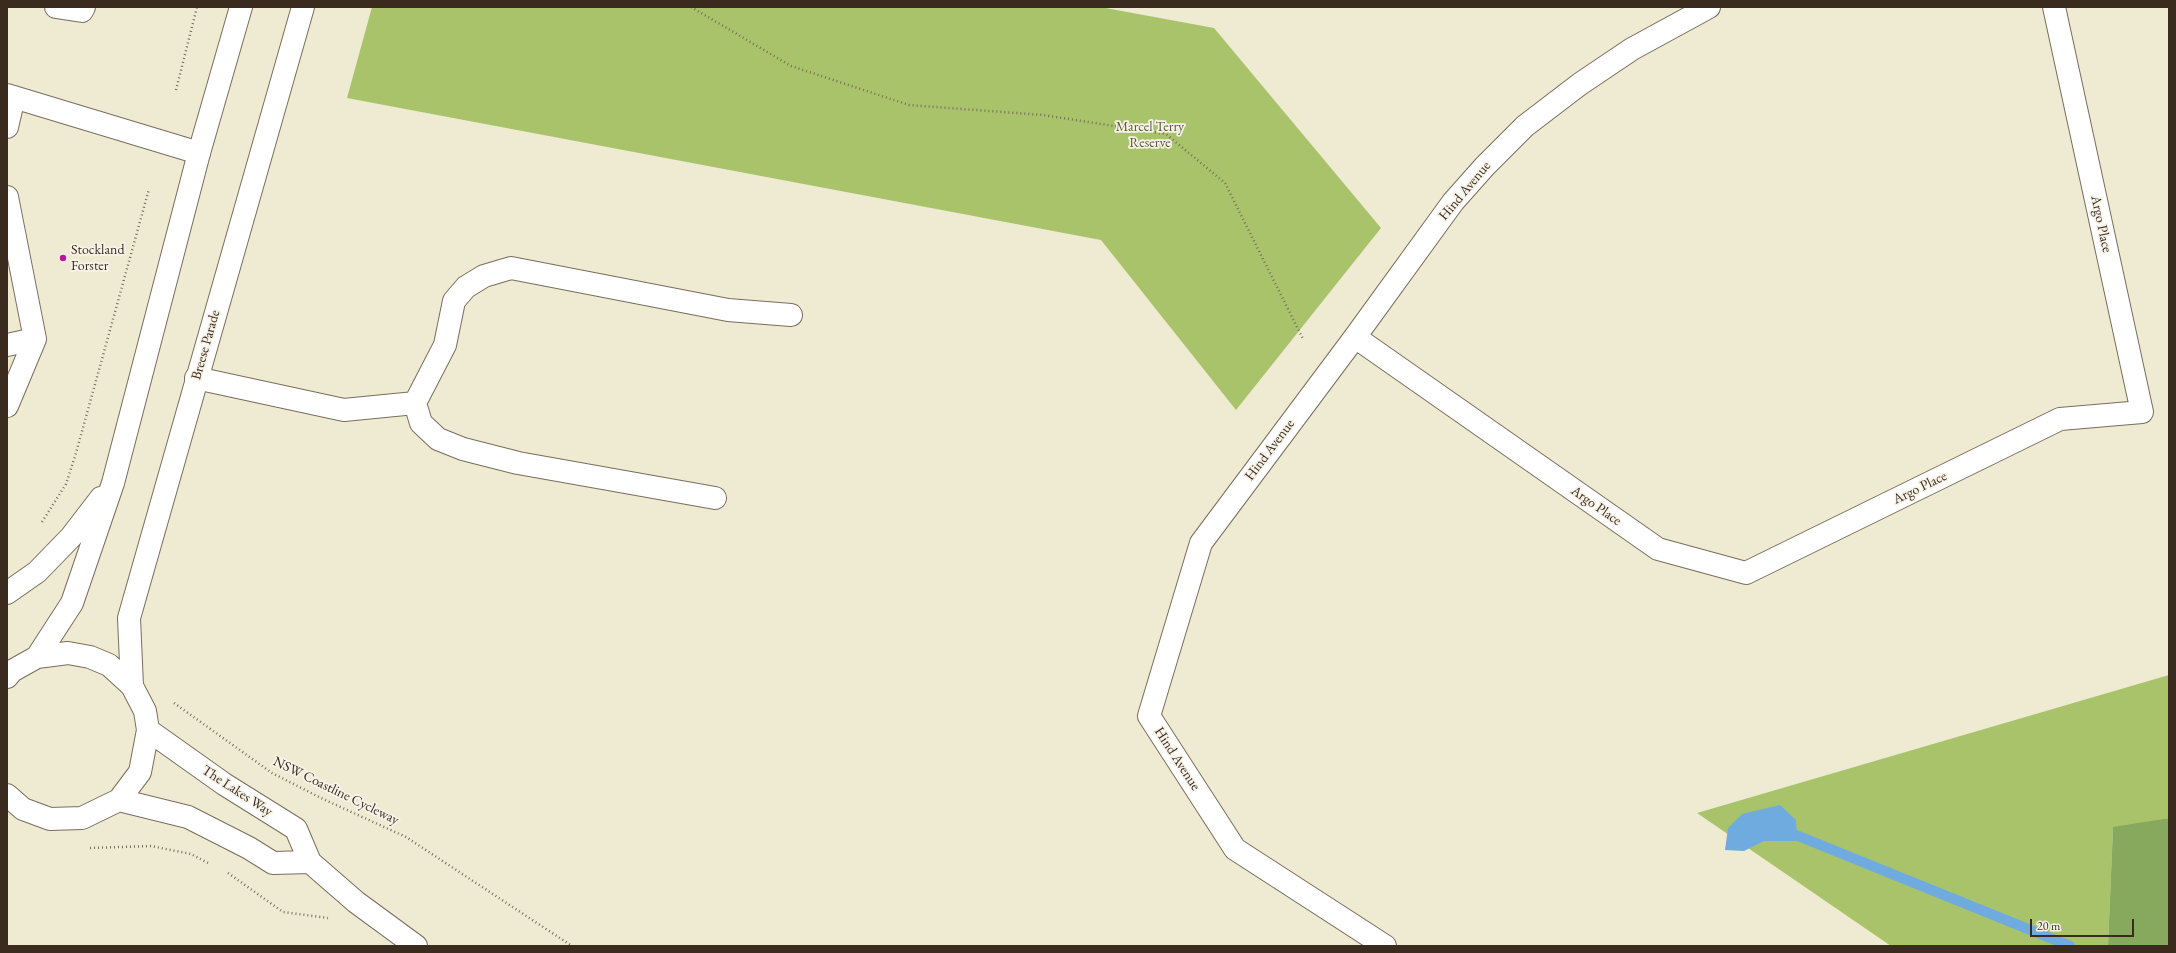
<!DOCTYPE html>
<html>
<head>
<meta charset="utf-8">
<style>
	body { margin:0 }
	#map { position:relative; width:2176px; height:953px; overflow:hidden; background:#efead2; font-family:"EB Garamond",serif }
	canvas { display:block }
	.frame { position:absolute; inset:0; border:8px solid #3b2a1e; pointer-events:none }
	.scale { position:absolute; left:2030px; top:919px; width:104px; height:18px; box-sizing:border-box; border:2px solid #3b2a1e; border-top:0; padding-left:5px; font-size:12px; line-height:14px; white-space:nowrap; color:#3b2a1e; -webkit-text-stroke:3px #f7f3e8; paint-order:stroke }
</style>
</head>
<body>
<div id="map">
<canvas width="2176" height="953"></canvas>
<div class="frame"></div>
<div class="scale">20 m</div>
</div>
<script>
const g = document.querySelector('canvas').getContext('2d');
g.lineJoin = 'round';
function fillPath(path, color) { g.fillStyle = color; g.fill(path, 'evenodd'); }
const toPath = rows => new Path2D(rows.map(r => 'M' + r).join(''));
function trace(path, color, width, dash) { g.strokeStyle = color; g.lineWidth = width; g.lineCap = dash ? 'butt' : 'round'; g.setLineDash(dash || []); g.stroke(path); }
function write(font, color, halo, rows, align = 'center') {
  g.font = font + ' "EB Garamond",serif'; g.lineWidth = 3.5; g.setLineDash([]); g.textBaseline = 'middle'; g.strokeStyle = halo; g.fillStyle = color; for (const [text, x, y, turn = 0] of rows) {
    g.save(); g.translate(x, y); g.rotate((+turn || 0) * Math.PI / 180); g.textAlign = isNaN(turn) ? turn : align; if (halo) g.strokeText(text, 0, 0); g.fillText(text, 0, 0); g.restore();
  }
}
fillPath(toPath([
	[372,7,1100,7,1214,28,1381,228,1236,410,1101,240,347,98],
	[2169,675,2169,818,2113,828,2108,946,1891,946,1697,813]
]), '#a8c36a');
fillPath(toPath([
	[2169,818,2169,946,2108,946,2113,827]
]), '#86a95e');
fillPath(toPath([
	[1780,805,1796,820,1797,841,1764,841,1744,851,1725,850,1728,828,1742,814]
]), '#70abe0');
trace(toPath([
	[1786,831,2070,946]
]), '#70abe0', 10);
const minor = toPath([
	[56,7,82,11,84,7],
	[7,95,199,153],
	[7,127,14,97],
	[7,197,35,339,7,406],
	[1355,337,1658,549,1746,573,2060,419,2142,412,2054,7],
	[7,345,35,339],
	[196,378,344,410,415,403,445,345,454,301,466,287,484,276,511,268,728,310,791,315],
	[415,403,421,423,438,439,463,449,518,463,715,498],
	[1385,946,1235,849,1149,716,1201,543,1355,337,1453,202,1485,166,1525,126,1580,84,1632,49,1709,7]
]);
const major = toPath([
	[7,593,37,572,71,537,101,498],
	[37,657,72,603,113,483,199,153,241,7],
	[7,677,12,671,37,657,68,653,90,657,109,665,132,686,145,711,148,730,140,772,119,800,82,818,50,819,23,809,7,795],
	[132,686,129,618,303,7],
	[148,730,224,784,296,829,310,862,356,902,416,946],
	[119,800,188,817,249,848,273,863,310,862]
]);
trace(minor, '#7a6d5d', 24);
trace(major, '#7a6d5d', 24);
trace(toPath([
	[691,7,791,66,909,105,1043,115,1166,134,1225,183,1303,339],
	[176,90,197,7],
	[42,522,66,484,76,453,149,189],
	[174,703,272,773,323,799,406,837,572,946],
	[90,848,151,846,191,854,208,863],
	[228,873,283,912,328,918]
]), '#7a6d5d', 2.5, [1, 3]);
trace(minor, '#fff', 22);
trace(major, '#fff', 22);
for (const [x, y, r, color] of [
	[63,258,4,"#b5179e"]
]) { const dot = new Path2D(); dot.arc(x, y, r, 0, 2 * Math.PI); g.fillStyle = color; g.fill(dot); trace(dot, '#f7f3e8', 1.5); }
write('14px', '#5c5835', '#f7f3e8', [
	["Marcel Terry",1150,127],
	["Reserve",1150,143]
]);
write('14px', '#3b2a1e', '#f7f3e8', [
	["Hind Avenue",1465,191,-50],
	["Argo Place",2101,224,78],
	["Breese Parade",206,345,-74],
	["Hind Avenue",1270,450,-53],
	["Argo Place",1920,488,-26],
	["Argo Place",1596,506,35],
	["Hind Avenue",1177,759,57],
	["The Lakes Way",237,791,33],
	["NSW Coastline Cycleway",336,791,26]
]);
write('14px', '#3b2a1e', '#f7f3e8', [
	["Stockland",71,250],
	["Forster",71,266]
], 'left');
</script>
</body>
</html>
